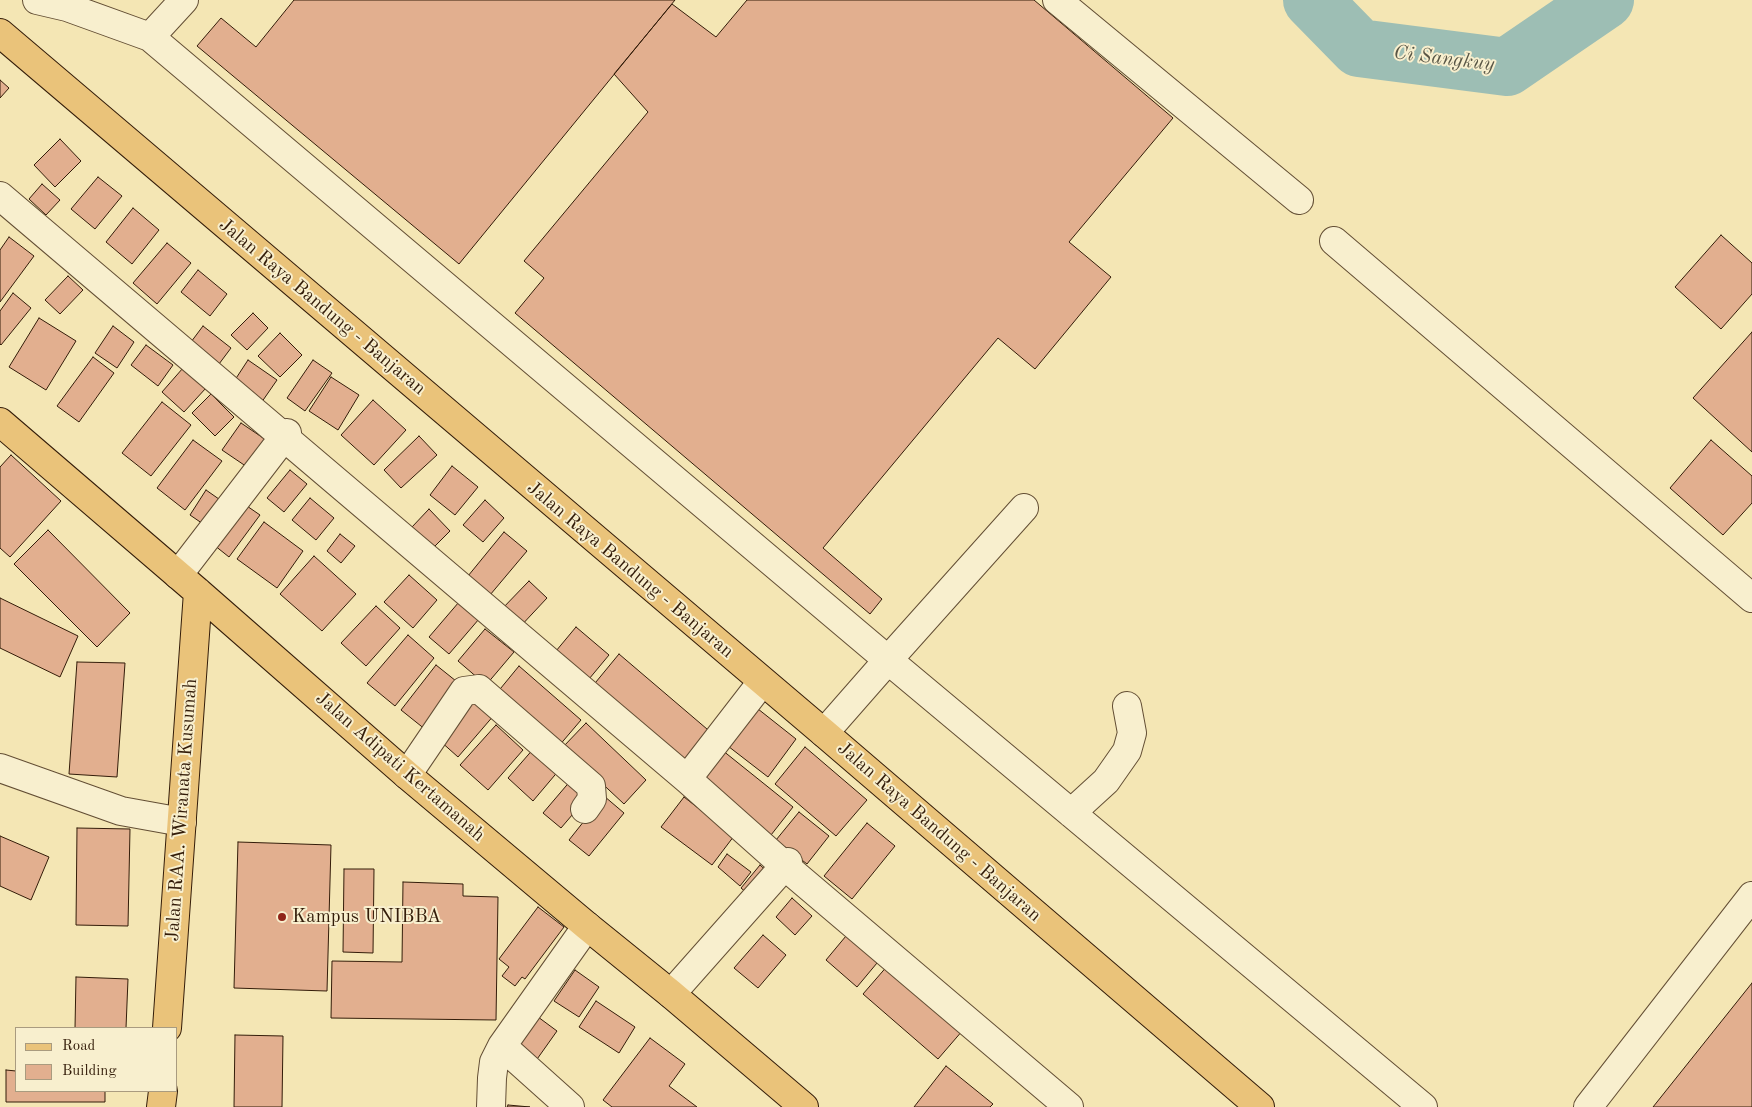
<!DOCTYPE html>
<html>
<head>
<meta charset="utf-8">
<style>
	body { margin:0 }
	#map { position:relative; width:1752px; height:1107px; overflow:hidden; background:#f4e6b4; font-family:"Old Standard TT",serif }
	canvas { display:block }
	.legend { position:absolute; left:15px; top:1027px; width:162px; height:65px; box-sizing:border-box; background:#f8efce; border:1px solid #a99b7f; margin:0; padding:6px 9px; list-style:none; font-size:15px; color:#331c09 }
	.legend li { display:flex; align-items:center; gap:10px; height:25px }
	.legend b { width:25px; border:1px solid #a99b7f }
</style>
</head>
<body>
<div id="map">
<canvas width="1752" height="1107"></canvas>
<ul class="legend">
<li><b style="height:6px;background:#eac37a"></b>Road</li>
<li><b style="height:14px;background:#e2af8f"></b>Building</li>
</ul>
</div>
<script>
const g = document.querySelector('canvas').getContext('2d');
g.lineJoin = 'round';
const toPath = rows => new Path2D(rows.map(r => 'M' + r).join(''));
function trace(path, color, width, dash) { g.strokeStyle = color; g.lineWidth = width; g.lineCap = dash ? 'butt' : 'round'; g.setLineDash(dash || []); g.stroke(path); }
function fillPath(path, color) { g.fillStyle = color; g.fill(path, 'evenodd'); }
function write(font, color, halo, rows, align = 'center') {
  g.font = font + ' "Old Standard TT",serif'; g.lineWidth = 4; g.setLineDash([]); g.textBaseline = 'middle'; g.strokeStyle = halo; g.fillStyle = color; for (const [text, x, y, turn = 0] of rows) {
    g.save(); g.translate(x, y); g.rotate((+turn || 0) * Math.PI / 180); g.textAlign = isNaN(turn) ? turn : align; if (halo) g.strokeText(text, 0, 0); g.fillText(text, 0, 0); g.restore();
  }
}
trace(toPath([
	[1312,0,1359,48,1507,67,1605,0]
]), '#9dbeb4', 58);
const building = toPath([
	[294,0,675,0,459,264,197,46,221,18,256,47,294,0],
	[747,0,1034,0,1173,118,1069,242,1111,277,1035,369,998,338,823,548,882,599,870,614,515,313,544,278,524,261,648,112,614,74,672,4,716,37,747,0],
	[0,80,9,88,0,98,0,80],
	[60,139,81,161,55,187,34,165,60,139],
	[98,177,122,196,95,229,71,209,98,177],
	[42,184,60,200,46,215,29,199,42,184],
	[133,208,159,230,132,264,106,242,133,208],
	[1721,235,1752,263,1752,294,1721,329,1675,287,1721,235],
	[9,237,34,256,0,302,0,250,9,237],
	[167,243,191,263,157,304,133,283,167,243],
	[198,270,227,294,210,316,181,292,198,270],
	[68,276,83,290,60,314,45,300,68,276],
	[13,293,31,308,1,345,0,344,0,311,13,293],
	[253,313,268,328,247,350,231,335,253,313],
	[39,318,76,341,46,390,9,367,39,318],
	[113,326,134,342,117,368,95,353,113,326],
	[203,326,231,348,213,372,185,350,203,326],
	[1752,332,1752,452,1693,398,1752,332],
	[280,333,302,355,280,377,258,356,280,333],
	[146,345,173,365,158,386,131,365,146,345],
	[93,357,114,373,79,422,57,406,93,357],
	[248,360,277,380,259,406,231,386,248,360],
	[313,360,332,373,305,411,287,398,313,360],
	[183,368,206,388,184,412,162,392,183,368],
	[331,377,359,395,338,430,309,411,331,377],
	[211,394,234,417,215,436,192,413,211,394],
	[373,400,406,430,374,465,341,435,373,400],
	[162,402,191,425,151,476,122,453,162,402],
	[241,423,272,444,253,471,222,450,241,423],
	[419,436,437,455,401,488,384,470,419,436],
	[193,440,222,461,185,510,157,488,193,440],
	[1711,440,1752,476,1752,503,1723,535,1670,488,1711,440],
	[11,455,61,501,10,557,0,548,0,467,11,455],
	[452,466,478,487,455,515,430,495,452,466],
	[290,470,307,484,284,512,267,498,290,470],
	[206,490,226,504,209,528,190,515,206,490],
	[310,498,334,518,316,540,292,520,310,498],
	[485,500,504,518,483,542,463,525,485,500],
	[244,504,260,515,229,557,214,545,244,504],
	[429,509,450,531,433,548,412,527,429,509],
	[264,522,303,551,277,588,237,559,264,522],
	[48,530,130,613,97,647,14,564,48,530],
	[504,532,527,551,490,595,468,576,504,532],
	[340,534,355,546,341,563,327,551,340,534],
	[314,556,356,594,322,631,280,594,314,556],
	[409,575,437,600,413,628,384,602,409,575],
	[529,581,547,598,518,629,500,611,529,581],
	[0,598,78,636,60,677,0,648,0,598],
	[459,602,479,619,449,654,429,637,459,602],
	[376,606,400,628,366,666,341,643,376,606],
	[576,627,609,655,584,685,551,657,576,627],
	[485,629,514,652,486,685,458,661,485,629],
	[408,635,434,658,395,706,367,683,408,635],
	[619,654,714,735,686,769,591,688,619,654],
	[77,662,125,663,117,777,69,774,77,662],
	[436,665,461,685,426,730,401,710,436,665],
	[519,666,581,720,558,747,496,694,519,666],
	[476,697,495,714,458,757,439,740,476,697],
	[753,705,796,739,768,777,724,743,753,705],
	[586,723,646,780,624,804,563,747,586,723],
	[496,725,523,750,488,790,460,765,496,725],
	[535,747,560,769,533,801,508,778,535,747],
	[805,747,867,800,836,836,775,784,805,747],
	[722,750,793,807,771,835,700,777,722,750],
	[572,779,590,794,561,828,543,813,572,779],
	[604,796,624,813,589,856,569,840,604,796],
	[684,797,734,836,712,865,661,827,684,797],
	[799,812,829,836,807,864,776,840,799,812],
	[867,823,895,846,852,899,824,876,867,823],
	[77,828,130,829,128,926,76,925,77,828],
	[0,836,49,857,31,900,0,886,0,836],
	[238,842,331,845,327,991,234,988,238,842],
	[727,854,751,872,740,886,718,867,727,854],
	[760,865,773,877,754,899,741,888,760,865],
	[344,869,374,869,373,953,343,952,344,869],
	[403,882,463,884,463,896,498,897,496,1020,331,1018,332,961,402,962,403,882],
	[792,898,812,916,795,935,776,917,792,898],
	[538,907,564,927,525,979,522,977,515,986,502,976,509,967,499,959,538,907],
	[851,930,882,957,857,987,826,960,851,930],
	[763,935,786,955,758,988,734,968,763,935],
	[889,964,963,1030,938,1059,863,994,889,964],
	[575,970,599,987,579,1017,554,1001,575,970],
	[76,977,128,979,126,1028,75,1028,76,977],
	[1752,983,1752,1107,1653,1107,1752,983],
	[596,1001,635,1027,619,1053,579,1027,596,1001],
	[534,1014,557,1031,535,1062,511,1044,534,1014],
	[235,1035,283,1036,282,1107,234,1107,235,1035],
	[650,1038,685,1064,669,1086,697,1107,612,1107,603,1100,650,1038],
	[946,1066,993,1104,990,1107,914,1107,946,1066],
	[6,1070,16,1071,16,1091,105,1091,105,1102,6,1102,6,1070],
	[508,1105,530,1107,507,1107,508,1105]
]);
fillPath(building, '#e2af8f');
trace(building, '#331c09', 1);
const minor = toPath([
	[37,0,67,7,150,37,184,0],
	[1057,0,1299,200],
	[150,37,888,660,1423,1107],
	[0,196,687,779,786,867,1069,1107],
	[1334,241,1752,598],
	[178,575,287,433,283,437],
	[824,733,888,660,1024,508],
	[0,768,121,811,182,822],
	[407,775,464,691,479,689,591,786,592,799,585,809],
	[687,779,762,682],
	[1071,813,1106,781,1127,751,1132,733,1127,706],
	[671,994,788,862,786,867],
	[502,1046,570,1107],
	[491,1107,492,1078,494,1062,502,1046,587,926],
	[1588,1107,1752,896]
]);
const major = toPath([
	[0,33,824,733,1260,1107],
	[0,422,198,592,407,775,587,926,671,994,804,1107],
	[167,1028,198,592],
	[161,1107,163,1091]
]);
trace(minor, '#634e34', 30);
trace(major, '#331c09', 30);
trace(minor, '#f8efce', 28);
trace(major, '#eac37a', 28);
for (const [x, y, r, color] of [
	[282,917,5,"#8f2418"]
]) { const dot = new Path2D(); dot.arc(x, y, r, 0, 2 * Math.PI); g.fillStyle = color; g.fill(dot); trace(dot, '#f8efce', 2); }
write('19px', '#331c09', '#f8efce', [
	["Jalan Raya Bandung - Banjaran",322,307,40],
	["Jalan Raya Bandung - Banjaran",630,570,40],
	["Jalan Adipati Kertamanah",400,767,41],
	["Jalan RAA. Wiranata Kusumah",182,810,-86],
	["Jalan Raya Bandung - Banjaran",939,832,41]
]);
write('19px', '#331c09', '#f8efce', [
	["Kampus UNIBBA",292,917]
], 'left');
write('italic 20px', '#585545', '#f8efce', [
	["Ci Sangkuy",1444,59,7]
]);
</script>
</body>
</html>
